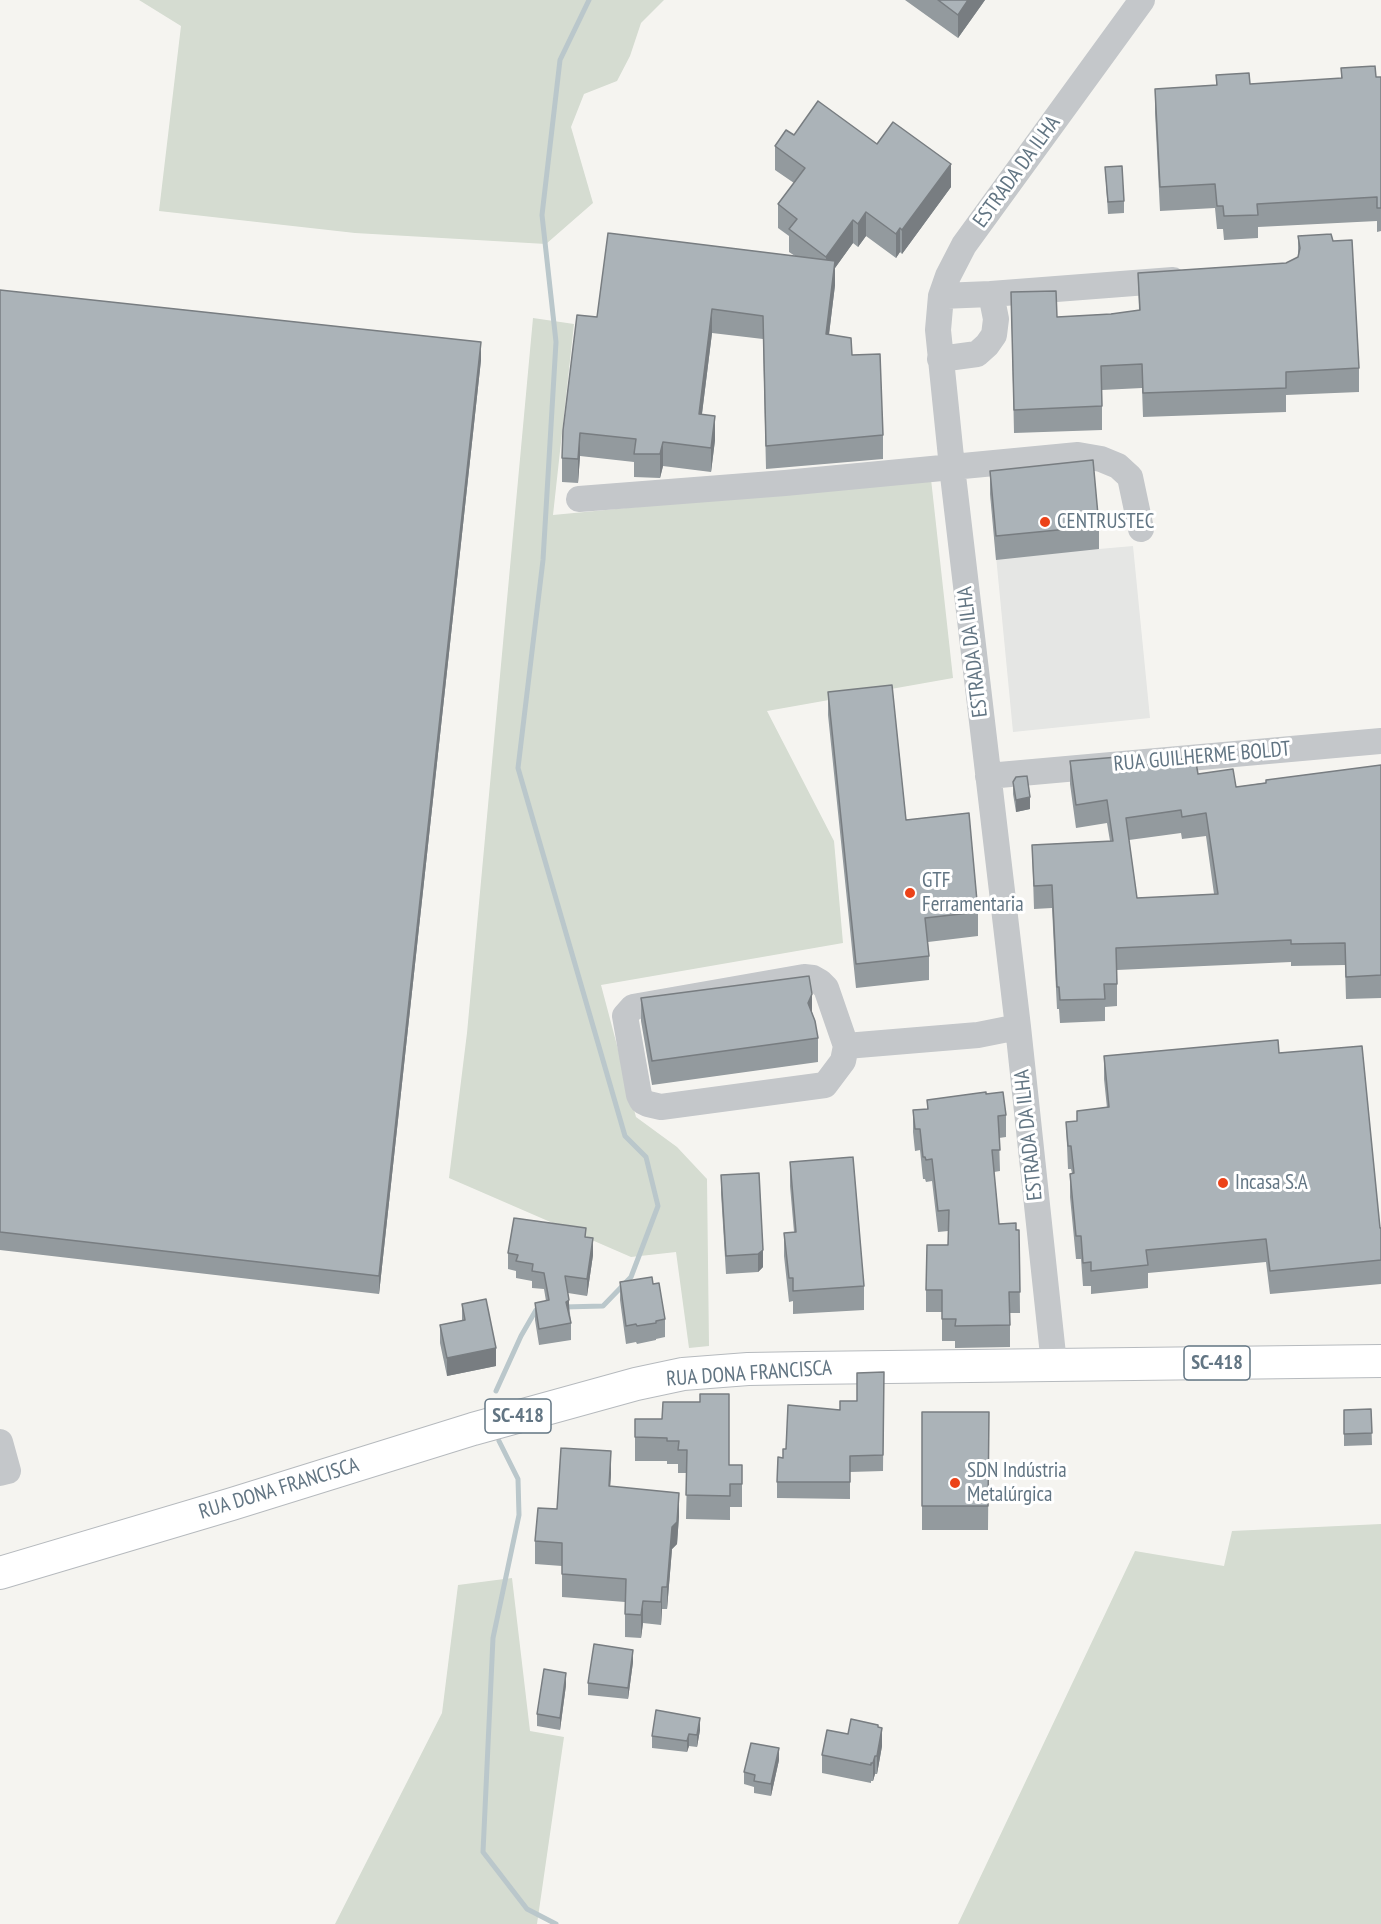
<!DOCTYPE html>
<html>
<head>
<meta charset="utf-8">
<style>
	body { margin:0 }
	canvas { display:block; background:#f5f4f0 }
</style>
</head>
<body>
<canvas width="1381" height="1924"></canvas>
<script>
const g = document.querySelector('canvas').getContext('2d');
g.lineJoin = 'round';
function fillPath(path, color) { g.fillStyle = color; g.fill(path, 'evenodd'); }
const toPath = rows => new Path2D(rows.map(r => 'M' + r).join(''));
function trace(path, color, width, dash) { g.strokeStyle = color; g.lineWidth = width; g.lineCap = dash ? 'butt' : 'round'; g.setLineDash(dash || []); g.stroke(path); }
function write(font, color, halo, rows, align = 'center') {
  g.font = font + ' "PT Sans Narrow",sans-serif'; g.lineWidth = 6; g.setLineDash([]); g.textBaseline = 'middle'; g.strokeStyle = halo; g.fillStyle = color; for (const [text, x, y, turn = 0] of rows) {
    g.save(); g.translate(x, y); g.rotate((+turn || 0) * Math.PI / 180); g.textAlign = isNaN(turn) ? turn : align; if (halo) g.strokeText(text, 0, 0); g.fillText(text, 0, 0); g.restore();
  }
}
fillPath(toPath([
	[1093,483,1099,549,1133,546,1150,718,1013,732,990,494]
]), '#e5e6e4');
fillPath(toPath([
	[139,0,664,0,641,23,630,56,617,81,584,94,571,127,593,203,546,244,355,233,159,211,181,26],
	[533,318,574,324,553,515,931,479,953,678,767,711,834,841,843,943,601,985,636,1117,677,1147,707,1179,709,1346,689,1348,676,1252,631,1257,449,1178,467,1033],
	[1381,1524,1381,1924,958,1924,1135,1551,1224,1566,1232,1531],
	[512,1578,530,1731,564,1737,537,1924,335,1924,442,1713,458,1585]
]), '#d5dcd1');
trace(toPath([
	[564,1307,603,1306,631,1277,658,1206,646,1157,625,1136,518,768,543,560,556,342,542,215,560,60,589,0],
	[496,1391,521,1336,536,1310,540,1310],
	[499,1441,518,1479,519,1515,493,1638,483,1852,527,1909,556,1924]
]), '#bac7cb', 5);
const major = toPath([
	[0,1573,232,1504,473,1429,636,1384,683,1374,748,1369,806,1368,1381,1361]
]);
trace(major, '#b6babe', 34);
trace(toPath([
	[941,296,991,294],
	[940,359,977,354,987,345,994,335,996,319,991,294,1173,280],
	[579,499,785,483,1078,455,1101,459,1118,466,1130,477,1141,529],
	[988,776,1381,741],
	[804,977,813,978,820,982,826,988,846,1046,843,1061,825,1085,661,1107,648,1104,642,1101,639,1095,625,1016,633,1007,804,977],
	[846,1046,978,1035,1018,1027],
	[1054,1364,1018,1027,952,467,938,330,941,296,948,276,964,245,1142,0],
	[0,1442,8,1471,0,1473]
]), '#c4c7ca', 26);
trace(major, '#fff', 32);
fillPath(toPath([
	[905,0,985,0,958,38],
	[1341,68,1376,77,1381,77,1381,231,1377,232,1377,221,1258,227,1258,238,1224,240,1223,229,1217,229,1215,208,1160,211,1155,112,1155,89,1216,85,1216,75,1250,84,1341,79],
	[794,135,877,144,951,187,902,254,900,252,896,258,866,236,858,247,853,243,835,268,835,285,829,335,852,355,883,435,883,459,766,469,763,339,712,333,702,414,715,440,711,472,663,466,660,478,634,477,634,462,580,456,578,483,562,482,562,458,597,317,795,256,789,252,789,236,778,228,778,204,794,183,775,170,775,146],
	[1105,167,1124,201,1124,213,1108,214],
	[1298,236,1359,368,1359,392,1286,395,1286,412,1143,417,1142,388,1102,390,1102,430,1014,433,1011,292,1057,317,1111,314,1139,311,1138,273,1286,263,1298,257],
	[0,290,481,360,379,1294,0,1250],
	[990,471,1099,526,1099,549,996,560,990,494],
	[828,692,906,820,978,912,978,936,928,942,929,956,929,980,856,988,828,715],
	[1070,761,1120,769,1198,774,1236,787,1381,765,1381,998,1346,999,1345,965,1291,966,1291,962,1117,970,1117,1006,1105,1007,1105,1021,1060,1023,1059,1009,1057,1009,1052,908,1034,909,1032,845,1110,841,1107,823,1076,828,1070,784],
	[1181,833,1182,839,1206,836,1214,894,1137,898,1129,840],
	[1013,782,1030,809,1016,812,1013,794],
	[641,998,812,1012,818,1038,818,1062,652,1085,641,1021],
	[1279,1053,1380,1228,1381,1228,1381,1284,1270,1294,1266,1262,1148,1273,1148,1288,1091,1294,1091,1286,1083,1286,1081,1259,1076,1259,1070,1197,1070,1174,1072,1173,1071,1169,1068,1169,1066,1122,1077,1121,1077,1111,1107,1108,1104,1079,1104,1056],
	[986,1094,1006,1115,1006,1137,999,1138,1000,1171,994,1172,999,1224,1019,1230,1020,1313,1010,1313,1010,1347,955,1348,955,1341,942,1341,942,1312,926,1312,926,1290,948,1245,948,1231,938,1232,932,1181,926,1182,925,1179,923,1179,920,1150,915,1151,913,1132,913,1110,927,1109,927,1100],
	[790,1162,864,1286,864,1310,793,1314,793,1301,789,1302,784,1256,784,1233,794,1232,790,1186],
	[759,1173,763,1267,758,1272,726,1274,721,1193,721,1175],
	[586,1237,593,1255,587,1296,568,1293,571,1323,571,1340,539,1345,535,1320,535,1303,546,1301,544,1289,532,1288,532,1281,516,1278,516,1271,508,1269,508,1253],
	[620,1282,653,1284,665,1319,665,1337,656,1339,656,1340,637,1344,636,1342,626,1344,620,1300],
	[462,1304,496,1366,447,1376,440,1343,440,1325,462,1321],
	[884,1372,883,1471,850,1472,850,1499,777,1498,777,1482,786,1449,857,1401],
	[700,1402,729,1465,742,1484,742,1507,730,1507,730,1520,686,1519,687,1473,678,1473,678,1464,667,1464,667,1461,635,1461,635,1419,662,1419],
	[1371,1409,1372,1445,1344,1446,1344,1410],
	[922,1412,989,1412,988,1530,922,1530],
	[611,1473,610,1486,679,1516,677,1544,672,1549,667,1609,662,1609,661,1625,643,1623,641,1638,625,1637,625,1602,562,1597,562,1566,535,1564,535,1541,557,1509],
	[633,1662,628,1699,588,1695,588,1683],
	[566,1685,560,1730,537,1726,537,1714],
	[878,1727,882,1746,877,1774,875,1774,873,1781,871,1781,871,1783,822,1773,822,1755,848,1734],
	[700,1730,697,1747,689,1746,687,1752,652,1748,652,1736],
	[779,1760,771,1796,754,1793,754,1787,744,1784,744,1772]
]), '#939a9e');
fillPath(toPath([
	[968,0,985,0,958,38,958,15],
	[951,164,951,187,902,254,902,230],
	[866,212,866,236,858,247,858,224],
	[853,220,853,243,835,268,835,285,826,358,826,257],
	[900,228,900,252,896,258,896,234],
	[712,309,712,333,699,437,699,414],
	[481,342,481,360,379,1294,379,1276],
	[715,416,715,440,711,472,711,448],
	[580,433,580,456,578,483,578,459],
	[663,442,663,466,660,478,660,454],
	[1030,797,1030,809,1016,812,1016,800],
	[812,994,812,1017,808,1003],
	[593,1238,593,1255,587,1296,587,1279],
	[763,1250,763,1267,758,1272,758,1254],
	[569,1300,569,1317,566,1302],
	[496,1348,496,1366,447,1376,447,1358],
	[611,1451,611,1473,609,1508,609,1486],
	[679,1493,679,1516,677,1544,672,1549,667,1609,667,1587,672,1527],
	[662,1587,662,1609,661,1625,661,1602],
	[643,1601,643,1623,641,1638,641,1615],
	[633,1650,633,1662,628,1699,628,1688],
	[566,1673,566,1685,560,1730,560,1718],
	[700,1718,700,1730,697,1747,697,1735],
	[882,1728,882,1746,877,1774,877,1756],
	[689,1734,689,1746,687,1752,687,1741],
	[779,1748,779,1760,771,1796,771,1784],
	[875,1756,875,1774,873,1781,873,1763]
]), '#787d81');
const building = toPath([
	[938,0,968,0,958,15,938,0],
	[1375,66,1376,77,1381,77,1381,208,1377,208,1377,197,1257,204,1258,215,1224,216,1223,206,1217,206,1215,184,1160,187,1155,89,1217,85,1216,75,1249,73,1250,84,1342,78,1341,68,1375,66],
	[818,101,877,144,893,122,951,164,902,230,900,228,896,234,866,212,858,224,853,220,826,257,789,229,797,219,778,204,805,168,775,146,786,130,794,135,818,101],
	[1122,166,1124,201,1108,202,1105,167,1122,166],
	[608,233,835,261,826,334,851,338,852,355,880,354,883,435,766,446,763,316,712,309,699,414,715,416,711,448,663,442,660,454,634,454,636,439,580,433,578,459,562,458,563,430,577,315,597,317,608,233],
	[1331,234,1333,241,1352,240,1359,368,1286,372,1286,388,1143,393,1142,364,1101,366,1102,406,1014,410,1011,292,1056,291,1057,317,1111,314,1140,310,1138,273,1286,263,1298,257,1300,248,1298,236,1331,234],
	[0,290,481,342,379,1276,0,1232,0,290],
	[1093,460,1099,526,996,536,990,471,1093,460],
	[892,685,906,820,969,813,978,912,925,918,929,956,856,964,828,692,892,685],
	[1118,757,1120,769,1195,757,1198,774,1233,769,1236,787,1266,783,1266,780,1381,765,1381,975,1346,977,1345,943,1291,944,1291,940,1116,948,1117,984,1104,984,1105,999,1060,1000,1059,987,1057,987,1052,885,1034,886,1032,845,1113,841,1107,800,1076,805,1070,761,1118,757],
	[1181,810,1182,817,1206,813,1218,894,1137,898,1126,818,1181,810],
	[1027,776,1030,797,1016,800,1013,782,1016,777,1027,776],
	[809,976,812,994,808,1003,815,1021,818,1038,652,1061,641,998,809,976],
	[1278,1040,1279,1053,1362,1046,1380,1228,1381,1228,1381,1260,1270,1271,1266,1239,1146,1250,1148,1265,1091,1271,1091,1262,1083,1263,1081,1236,1076,1236,1070,1174,1074,1173,1071,1146,1068,1146,1066,1122,1077,1121,1077,1111,1109,1107,1104,1056,1278,1040],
	[986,1092,986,1094,1003,1092,1006,1115,998,1116,1000,1150,992,1150,999,1224,1016,1223,1016,1230,1019,1230,1020,1292,1009,1292,1010,1325,955,1326,956,1319,942,1319,942,1290,926,1290,927,1245,948,1245,949,1210,938,1211,932,1159,926,1160,925,1157,923,1157,920,1129,915,1129,913,1110,928,1109,927,1100,986,1092],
	[853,1157,864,1286,793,1291,793,1278,789,1278,784,1233,796,1232,790,1162,853,1157],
	[759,1173,763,1250,758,1254,726,1256,721,1175,759,1173],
	[514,1218,586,1228,585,1237,593,1238,587,1279,565,1276,569,1300,566,1302,571,1323,539,1329,535,1303,549,1300,544,1273,532,1271,533,1264,516,1261,518,1255,508,1253,514,1218],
	[652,1277,653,1284,659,1283,665,1319,656,1321,656,1323,637,1326,636,1324,626,1326,620,1282,652,1277],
	[486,1299,496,1348,447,1358,440,1325,465,1320,462,1304,486,1299],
	[884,1372,883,1455,850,1456,850,1482,777,1482,778,1457,783,1458,783,1449,786,1449,788,1405,840,1410,840,1401,857,1401,857,1373,884,1372],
	[700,1394,729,1394,729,1465,742,1465,742,1484,730,1484,730,1496,686,1495,687,1450,678,1450,679,1441,667,1441,667,1438,635,1437,635,1419,662,1419,663,1402,700,1402,700,1394],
	[1371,1409,1372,1433,1344,1434,1344,1410,1371,1409],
	[922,1412,989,1412,988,1506,922,1506,922,1412],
	[561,1448,611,1451,609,1486,679,1493,677,1522,672,1527,667,1587,662,1587,661,1602,643,1601,641,1615,625,1614,626,1579,562,1574,562,1543,535,1541,538,1508,557,1509,561,1448],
	[594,1644,633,1650,628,1688,588,1683,594,1644],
	[544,1669,566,1673,560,1718,537,1714,544,1669],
	[656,1710,700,1718,697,1735,689,1734,687,1741,652,1736,656,1710],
	[851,1719,878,1725,878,1727,882,1728,877,1756,875,1756,873,1763,871,1763,871,1765,822,1755,827,1730,848,1734,851,1719],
	[751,1743,779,1748,771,1784,754,1781,755,1775,744,1772,751,1743]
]);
fillPath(building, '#abb3b8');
trace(building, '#787d81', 1.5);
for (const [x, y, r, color] of [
	[1045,522,6,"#ec4218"],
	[910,893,6,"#ec4218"],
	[1223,1183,6,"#ec4218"],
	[955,1483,6,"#ec4218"]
]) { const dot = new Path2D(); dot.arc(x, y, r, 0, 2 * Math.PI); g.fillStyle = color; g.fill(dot); trace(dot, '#fff', 2); }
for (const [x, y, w] of [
	[1217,1363,66],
	[518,1416,66]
]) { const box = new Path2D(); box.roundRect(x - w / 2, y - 17, w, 34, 4.5); g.fillStyle = '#fff'; g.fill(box); trace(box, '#627583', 1.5); }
write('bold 20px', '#627583', null, [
	["SC-418",1217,1363],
	["SC-418",518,1416]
]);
write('21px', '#627583', '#fff', [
	["ESTRADA DA ILHA",1017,172,-54],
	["ESTRADA DA ILHA",973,652,-97],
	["RUA GUILHERME BOLDT",1202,757,-5],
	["ESTRADA DA ILHA",1029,1135,-96],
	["RUA DONA FRANCISCA",749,1374,-4],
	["RUA DONA FRANCISCA",279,1489,-17]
]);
write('21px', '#627583', '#fff', [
	["CENTRUSTEC",1057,522],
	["GTF",922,881],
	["Ferramentaria",922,905],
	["Incasa S.A",1235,1183],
	["SDN Indústria",967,1471],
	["Metalúrgica",967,1495]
], 'left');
</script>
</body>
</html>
